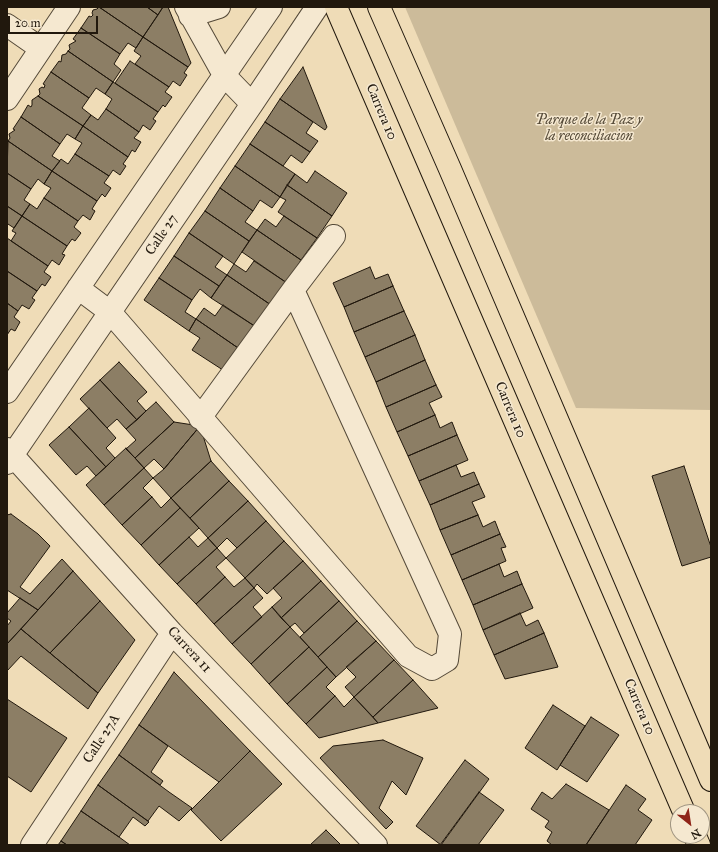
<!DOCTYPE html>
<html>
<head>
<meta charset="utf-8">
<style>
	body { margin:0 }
	#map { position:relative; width:718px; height:852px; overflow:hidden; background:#efdcb7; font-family:"IM FELL Great Primer",serif }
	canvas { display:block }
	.frame { position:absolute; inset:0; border:8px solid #21180d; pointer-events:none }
	.north { position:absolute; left:670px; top:804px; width:40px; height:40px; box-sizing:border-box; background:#f5e8d0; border:1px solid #a09582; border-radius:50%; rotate:150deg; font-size:11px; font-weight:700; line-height:16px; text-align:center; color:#21180d }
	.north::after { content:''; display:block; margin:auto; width:14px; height:18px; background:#8f2418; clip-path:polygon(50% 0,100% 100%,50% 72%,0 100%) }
	.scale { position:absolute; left:8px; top:16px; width:90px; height:18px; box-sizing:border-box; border:2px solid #21180d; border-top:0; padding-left:5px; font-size:12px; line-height:14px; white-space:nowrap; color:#21180d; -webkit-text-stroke:3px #f5e8d0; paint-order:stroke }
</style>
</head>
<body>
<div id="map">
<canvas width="718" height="852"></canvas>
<div class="frame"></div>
<div class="north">N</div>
<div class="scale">20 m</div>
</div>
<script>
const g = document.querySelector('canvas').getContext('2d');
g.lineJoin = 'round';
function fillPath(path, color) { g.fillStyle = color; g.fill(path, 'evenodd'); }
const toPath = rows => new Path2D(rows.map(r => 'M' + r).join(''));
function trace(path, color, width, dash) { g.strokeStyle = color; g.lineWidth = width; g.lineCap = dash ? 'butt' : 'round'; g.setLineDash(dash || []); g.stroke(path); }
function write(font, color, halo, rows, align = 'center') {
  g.font = font + ' "IM FELL Great Primer",serif'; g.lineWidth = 3; g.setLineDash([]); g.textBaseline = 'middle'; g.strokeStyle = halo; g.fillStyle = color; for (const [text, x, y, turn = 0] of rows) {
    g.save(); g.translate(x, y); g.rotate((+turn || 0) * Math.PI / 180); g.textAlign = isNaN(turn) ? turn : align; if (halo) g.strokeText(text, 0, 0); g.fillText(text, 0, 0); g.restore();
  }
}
fillPath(toPath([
	[405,7,711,7,711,410,576,408]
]), '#ccbb9a');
const building = toPath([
	[99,7,143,37,136,48,128,43,120,54,81,28,89,16,91,17,93,15,92,13,93,10,97,9,99,7],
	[99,7,147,7,158,15,143,37,99,7],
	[147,7,163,7,158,15,147,7],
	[163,7,168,7,191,63,188,67,143,37,163,7],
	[81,28,120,54,114,64,121,70,113,82,68,51,70,49,69,45,76,41,73,39,81,28],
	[143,37,188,67,184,73,187,75,180,86,173,81,169,87,135,64,141,56,134,51,143,37],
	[68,51,113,82,105,94,96,88,89,98,51,72,59,61,61,62,62,55,66,54,68,51],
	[130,61,169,87,165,92,172,97,165,107,163,105,158,112,115,83,130,61],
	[303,67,327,127,325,130,280,99,303,67],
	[51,72,89,98,82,108,91,115,83,126,38,96,40,94,39,89,42,87,44,88,45,85,43,84,51,72],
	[113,82,158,112,153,119,156,121,150,130,143,125,139,132,106,109,112,99,105,94,113,82],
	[38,96,83,126,75,139,67,134,60,144,21,117,28,105,31,107,32,105,32,100,38,96],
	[280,99,313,122,306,133,318,141,310,152,265,122,280,99],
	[106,109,139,132,134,138,141,142,135,152,132,150,128,157,83,126,91,115,98,120,106,109],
	[21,117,60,144,52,156,60,161,52,171,8,141,10,138,9,134,15,130,13,129,21,117],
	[265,122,310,152,302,163,291,155,283,166,250,144,265,122],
	[83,126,128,157,123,164,126,166,120,175,113,170,109,176,75,154,82,143,75,139,83,126],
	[8,141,52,171,44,184,38,179,31,189,7,173,8,141],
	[250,144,295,174,280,197,235,166,250,144],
	[75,154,109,176,104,183,111,188,105,197,102,194,97,201,52,171,61,159,68,164,75,154],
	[235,166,280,197,272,208,260,200,253,211,220,188,235,166],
	[52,171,97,201,92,209,95,211,90,220,83,215,78,221,44,198,51,188,44,184,52,171],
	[315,171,347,193,332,216,287,185,295,174,307,183,315,171],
	[7,173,31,189,24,200,30,204,22,216,7,206,7,173],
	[287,185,332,216,317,238,278,212,286,200,280,197,287,185],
	[220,188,253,211,245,222,257,230,249,241,205,211,220,188],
	[44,198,78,221,74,227,81,233,75,241,72,239,67,246,22,216,30,204,37,209,44,198],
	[7,206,22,216,14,228,8,224,7,226,7,206],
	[205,211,249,241,234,264,189,233,205,211],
	[22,216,67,246,62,254,65,255,59,265,52,260,48,266,11,241,16,233,12,231,22,216],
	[284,216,317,238,301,260,257,230,265,219,276,227,284,216],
	[257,230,301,260,287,283,242,252,257,230],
	[189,233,223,256,215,267,227,275,219,286,174,256,189,233],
	[7,238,48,266,44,272,51,277,45,286,42,284,37,291,7,271,7,238],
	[174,256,219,286,211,298,200,289,192,300,159,278,174,256],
	[254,261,287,283,271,305,227,275,234,264,246,272,254,261],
	[370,267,375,279,388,274,393,286,344,307,333,283,370,267],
	[7,271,37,291,32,298,35,300,29,309,22,305,18,311,7,303,7,271],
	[227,275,271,305,256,327,211,298,227,275],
	[159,278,192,300,185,312,196,319,189,331,144,300,159,278],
	[393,286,404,311,354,332,344,307,393,286],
	[7,303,18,311,14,317,20,322,15,331,11,329,7,335,7,303],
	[223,305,256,327,241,350,196,319,204,308,215,316,223,305],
	[404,311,415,335,365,357,354,332,404,311],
	[196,319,241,350,226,372,192,350,200,338,189,331,196,319],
	[415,335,425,360,376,382,365,357,415,335],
	[425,360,436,385,386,407,376,382,425,360],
	[119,362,147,392,137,401,146,411,137,420,100,380,119,362],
	[100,380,137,420,126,429,117,419,107,428,80,399,100,380],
	[436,385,442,397,429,403,435,415,397,432,386,407,436,385],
	[156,402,174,422,135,458,126,449,136,440,126,429,156,402],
	[89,408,116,438,106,448,115,458,106,467,69,427,89,408],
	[435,415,440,428,452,422,457,435,408,456,397,432,435,415],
	[174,422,200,426,164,469,154,459,144,468,135,458,174,422],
	[200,426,211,461,171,498,153,478,164,469,200,426],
	[69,427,106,467,96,476,87,466,76,475,49,445,69,427],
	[457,435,468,460,419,481,408,456,457,435],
	[126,448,144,468,104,505,86,485,126,448],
	[211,461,229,481,190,518,171,498,211,461],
	[456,465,461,477,474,472,479,484,430,505,419,481,456,465],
	[684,466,711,547,711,557,682,566,652,476,684,466],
	[144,468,153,478,143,488,152,497,122,525,104,505,144,468],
	[229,481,248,501,208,538,190,518,229,481],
	[479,484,485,497,472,502,478,515,440,530,430,505,479,484],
	[152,497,161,508,171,498,180,508,141,545,122,525,152,497],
	[248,501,266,521,237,548,227,538,217,548,208,538,248,501],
	[180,508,199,528,159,565,141,545,180,508],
	[11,514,38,534,50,546,20,587,30,594,62,559,73,571,38,610,7,590,7,515,11,514],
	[478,515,483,527,495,521,500,534,451,555,440,530,478,515],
	[266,521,284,541,245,578,226,558,266,521],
	[500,534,506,547,501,548,506,561,462,580,451,555,500,534],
	[189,537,198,547,208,538,217,548,177,584,159,565,189,537],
	[284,541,303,561,267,594,257,584,254,588,245,578,284,541],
	[217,548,226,558,216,567,225,577,196,604,177,584,217,548],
	[303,561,321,581,281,618,272,607,282,598,273,588,303,561],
	[499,564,504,577,517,571,522,584,473,605,462,580,499,564],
	[73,571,100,601,50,653,21,629,73,571],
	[225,577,234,587,245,578,254,588,214,624,196,604,225,577],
	[321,581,339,601,304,633,295,623,290,627,281,618,321,581],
	[522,584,533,608,483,630,473,605,522,584],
	[254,588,263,598,253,607,262,617,232,644,214,624,254,588],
	[20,598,38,610,7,644,7,626,11,621,7,618,7,613,20,598],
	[100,601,135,640,98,693,50,653,100,601],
	[339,601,357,621,318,657,300,637,339,601],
	[272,607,290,627,251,664,232,644,272,607],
	[520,613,526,626,538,620,544,633,494,655,483,630,520,613],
	[357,621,376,641,336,677,318,657,357,621],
	[290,627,309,647,269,684,251,664,290,627],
	[21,629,98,693,88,709,21,656,7,671,7,644,21,629],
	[544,633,558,667,505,679,494,655,544,633],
	[376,641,394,660,354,697,345,687,356,677,346,667,376,641],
	[309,647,327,667,287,704,269,684,309,647],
	[394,660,413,680,373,717,354,697,394,660],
	[327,667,336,677,326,687,335,696,306,724,287,704,327,667],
	[174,672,250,751,219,782,139,725,174,672],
	[413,680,438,708,378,723,373,717,413,680],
	[335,696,344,707,354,697,378,723,319,738,306,724,335,696],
	[7,699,67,738,31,792,7,776,7,699],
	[553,705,585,726,557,770,525,748,553,705],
	[591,717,619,735,587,782,560,765,591,717],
	[139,725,168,746,151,772,163,781,160,785,119,755,139,725],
	[383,740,423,758,406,795,392,781,379,808,393,822,386,829,320,758,333,746,383,740],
	[250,751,282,784,221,841,191,810,250,751],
	[119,755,169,792,192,808,179,821,159,806,148,821,98,785,119,755],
	[465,760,489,779,441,845,416,826,465,760],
	[566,784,609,810,586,845,552,845,547,841,552,832,545,827,549,821,531,809,542,792,552,799,566,784],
	[98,785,149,822,145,826,133,817,119,837,81,811,98,785],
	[626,785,646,799,638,810,652,820,635,845,586,845,626,785],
	[479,792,504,810,478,845,440,845,479,792],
	[81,811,119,837,130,845,67,845,61,841,81,811],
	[326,830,341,845,310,845,326,830],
	[61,841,67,845,58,845,61,841]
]);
fillPath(building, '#8c7e65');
trace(building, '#21180d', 1);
const minor = toPath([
	[186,7,224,75,252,104],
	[190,16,219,7],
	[7,25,40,48],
	[7,99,69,7],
	[78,288,110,312,408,656,432,669,447,660,450,634,293,290],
	[7,392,271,7],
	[200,418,293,290,334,236],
	[7,449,172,633,376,845],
	[7,463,252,104,317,7],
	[32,845,172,633]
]);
const major = toPath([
	[336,7,684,812],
	[379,7,450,169,711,780],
	[695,836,699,845]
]);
trace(minor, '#544938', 24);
trace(major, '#21180d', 24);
trace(minor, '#f5e8d0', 22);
trace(major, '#efdcb7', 22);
write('14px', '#21180d', '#f5e8d0', [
	["Carrera 10",381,112,67],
	["Calle 27",162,235,-56],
	["Carrera 10",510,410,67],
	["Carrera 11",189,650,47],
	["Carrera 10",639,707,67],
	["Calle 27A",102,739,-57]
]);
write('italic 14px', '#544937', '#f5e8d0', [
	["Parque de la Paz y",589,121],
	["la reconciliacion",589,137]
]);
</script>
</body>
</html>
